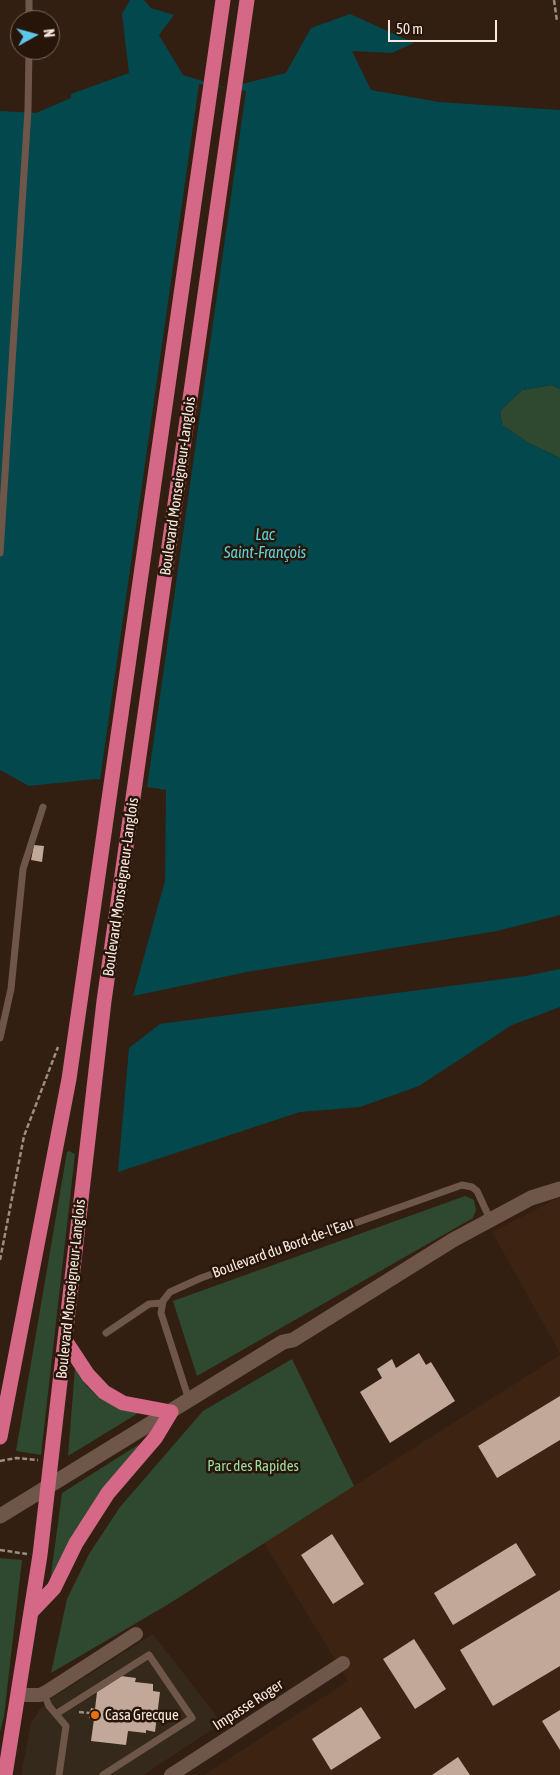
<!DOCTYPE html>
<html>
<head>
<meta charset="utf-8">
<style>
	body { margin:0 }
	#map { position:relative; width:560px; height:1775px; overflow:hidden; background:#321f12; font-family:"Asap Condensed",sans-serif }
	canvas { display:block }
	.north { position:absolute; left:10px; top:10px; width:50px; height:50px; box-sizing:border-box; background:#281509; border:1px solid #7b6a5f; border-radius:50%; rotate:83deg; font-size:14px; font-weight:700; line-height:20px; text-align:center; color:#f7e9e0 }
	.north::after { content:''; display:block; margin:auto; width:18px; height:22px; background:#5cc7e8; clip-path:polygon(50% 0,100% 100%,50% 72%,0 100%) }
	.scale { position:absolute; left:388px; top:20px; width:109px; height:22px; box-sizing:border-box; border:2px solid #f7e9e0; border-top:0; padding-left:6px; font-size:15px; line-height:18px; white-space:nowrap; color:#f7e9e0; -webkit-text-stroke:4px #281509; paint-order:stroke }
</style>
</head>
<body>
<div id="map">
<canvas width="560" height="1775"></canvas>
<div class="north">N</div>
<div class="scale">50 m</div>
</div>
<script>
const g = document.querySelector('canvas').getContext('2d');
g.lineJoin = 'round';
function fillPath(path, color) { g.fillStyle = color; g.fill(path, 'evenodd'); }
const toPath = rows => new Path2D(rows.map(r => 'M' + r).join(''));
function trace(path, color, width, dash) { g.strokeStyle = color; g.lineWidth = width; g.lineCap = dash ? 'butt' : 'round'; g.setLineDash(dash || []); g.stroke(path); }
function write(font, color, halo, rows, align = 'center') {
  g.font = font + ' "Asap Condensed",sans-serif'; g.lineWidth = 5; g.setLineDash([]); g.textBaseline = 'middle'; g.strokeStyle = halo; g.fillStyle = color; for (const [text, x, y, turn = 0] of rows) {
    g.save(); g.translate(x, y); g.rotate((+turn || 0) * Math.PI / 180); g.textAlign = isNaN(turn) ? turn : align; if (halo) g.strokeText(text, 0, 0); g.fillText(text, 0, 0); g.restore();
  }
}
fillPath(toPath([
	[153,1634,222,1723,143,1775,21,1775,31,1723,40,1709,52,1698]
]), '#35291b');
fillPath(toPath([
	[560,1197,560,1353,492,1232],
	[560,1355,560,1775,204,1775,348,1681,264,1543]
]), '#3c2312');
fillPath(toPath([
	[552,385,560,389,560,458,529,443,502,425,500,411,522,390],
	[69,1151,75,1154,41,1455,16,1451,67,1152],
	[465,1196,474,1200,476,1210,473,1218,197,1376,173,1301],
	[292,1359,354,1486,167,1605,51,1673,67,1599,89,1554,120,1507,203,1411],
	[75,1368,87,1386,98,1397,140,1412,68,1456],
	[141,1443,116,1473,50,1582,62,1493],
	[0,1558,22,1560,4,1716,0,1732]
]), '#2f4830');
fillPath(toPath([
	[130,0,144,0,151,8,174,15,159,35,183,75,226,88,286,73,311,28,350,14,414,43,392,53,352,51,371,90,439,102,560,110,560,389,552,385,522,390,500,411,502,425,529,443,560,458,560,915,497,931,247,972,133,996,165,881,166,790,96,779,29,786,0,770,0,111,36,113,71,98,71,94,129,73,122,14],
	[560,969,560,1007,512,1025,419,1086,360,1107,300,1112,118,1172,129,1048,160,1024,526,976]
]), '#03484c');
fillPath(toPath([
	[199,84,246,91,147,787,100,780]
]), '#321f12');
fillPath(toPath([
	[34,845,44,846,42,862,31,860],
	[419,1353,426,1365,431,1362,455,1401,390,1443,360,1392,382,1378,377,1369,392,1359,396,1368],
	[560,1396,560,1440,497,1478,478,1446],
	[332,1534,364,1584,333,1604,301,1555],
	[516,1543,536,1575,453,1625,434,1593],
	[560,1590,560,1666,493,1706,460,1650],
	[414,1639,446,1689,415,1709,383,1659],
	[121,1676,136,1678,135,1682,153,1684,153,1691,160,1692,155,1732,146,1730,146,1733,128,1731,126,1745,91,1741,94,1719,89,1718,91,1708,95,1709,97,1692],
	[361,1707,381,1738,331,1770,312,1739],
	[560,1710,560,1750,542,1721],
	[458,1757,470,1775,432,1775]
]), '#c2a898');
trace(toPath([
	[554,0,557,21],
	[0,1260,24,1136,58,1047],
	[0,1461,16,1458,38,1460],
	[0,1550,27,1554],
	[79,1712,90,1713]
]), '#9d8d82', 2.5, [5, 2.5]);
trace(toPath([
	[29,20,29,0],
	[0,553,28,110,29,50],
	[0,1038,11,989,23,869,43,807],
	[106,1333,149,1304,162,1303],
	[189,1400,161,1313,163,1301,170,1292,201,1278,462,1185,472,1187,477,1191,490,1219],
	[44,1694,49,1706,66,1726,59,1775],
	[56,1714,149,1655,192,1718,103,1775]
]), '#6e5749', 7);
trace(toPath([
	[19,1695,40,1695,48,1691,136,1634],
	[171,1775,343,1663]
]), '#6e5749', 14);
trace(toPath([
	[0,1516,283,1342,293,1340,453,1240,531,1198,560,1189]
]), '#6e5749', 15);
trace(toPath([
	[0,1437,69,1079,223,0],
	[32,1611,54,1588,76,1543,108,1493,156,1437,171,1412,123,1403,104,1392,88,1375,65,1340],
	[5,1775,40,1555,104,1001,247,0]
]), '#d46886', 15);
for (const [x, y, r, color] of [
	[95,1715,5,"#e8710a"]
]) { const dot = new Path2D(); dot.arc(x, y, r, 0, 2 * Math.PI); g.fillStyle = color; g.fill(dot); trace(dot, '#281509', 2); }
write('15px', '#f7e9e0', '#281509', [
	["Boulevard Monseigneur-Langlois",178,486,-82],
	["Boulevard Monseigneur-Langlois",121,887,-82],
	["Boulevard du Bord-de-l'Eau",283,1248,-20],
	["Boulevard Monseigneur-Langlois",71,1289,-84],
	["Impasse Roger",248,1705,-33]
]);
write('15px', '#9cdc9e', '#281509', [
	["Parc des Rapides",253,1466]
]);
write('15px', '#f7e9e0', '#281509', [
	["Casa Grecque",105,1715]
], 'left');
write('italic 16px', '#5cd3db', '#281509', [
	["Lac",265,535],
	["Saint-François",265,553]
]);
</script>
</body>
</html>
